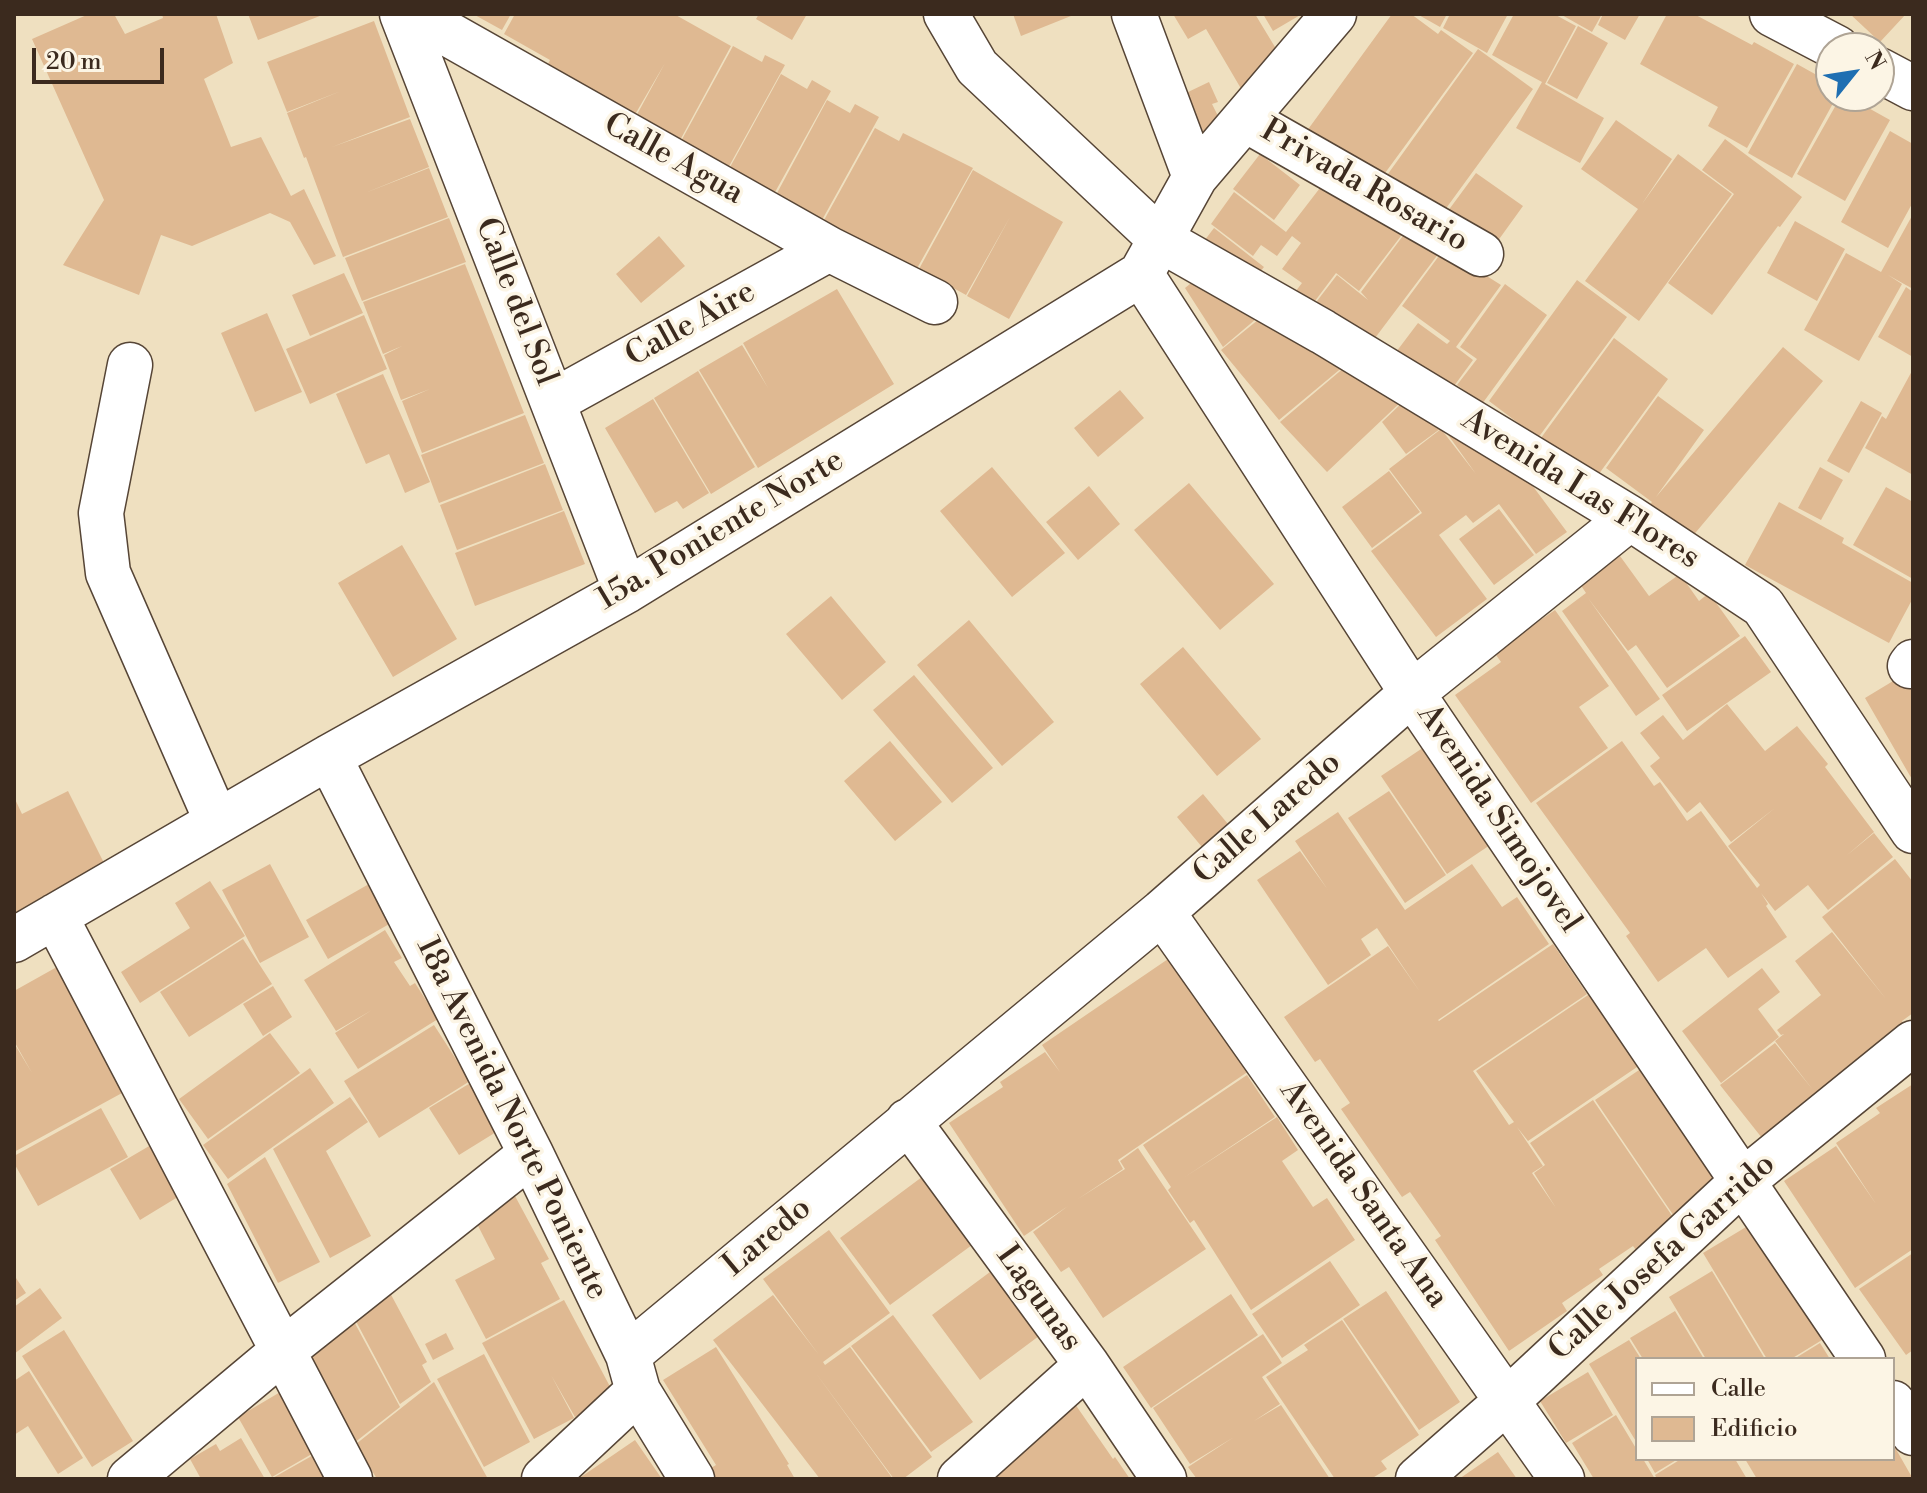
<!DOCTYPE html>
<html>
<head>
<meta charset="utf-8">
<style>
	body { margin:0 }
	#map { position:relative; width:1927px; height:1493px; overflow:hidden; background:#efe0c0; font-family:"Libre Bodoni",serif }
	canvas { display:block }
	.frame { position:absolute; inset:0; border:16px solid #3b2a1e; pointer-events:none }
	.legend { position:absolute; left:1635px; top:1357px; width:260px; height:104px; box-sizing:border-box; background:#fcf5e5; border:2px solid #afa495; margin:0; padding:10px 14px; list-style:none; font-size:24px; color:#3b2a1e }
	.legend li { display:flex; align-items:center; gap:16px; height:40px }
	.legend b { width:40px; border:2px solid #afa495 }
	.north { position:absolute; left:1815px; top:32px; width:80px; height:80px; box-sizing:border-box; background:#fcf5e5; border:2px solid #afa495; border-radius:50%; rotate:60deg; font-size:22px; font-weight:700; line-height:32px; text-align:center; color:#3b2a1e }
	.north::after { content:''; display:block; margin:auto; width:28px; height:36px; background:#1f6fb2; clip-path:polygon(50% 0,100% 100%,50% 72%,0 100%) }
	.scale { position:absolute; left:32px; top:48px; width:132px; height:36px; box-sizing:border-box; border:4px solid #3b2a1e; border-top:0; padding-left:10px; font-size:24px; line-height:28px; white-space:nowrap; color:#3b2a1e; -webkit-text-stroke:6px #fcf5e5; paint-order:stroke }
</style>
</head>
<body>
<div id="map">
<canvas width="1927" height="1493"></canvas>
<div class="frame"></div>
<ul class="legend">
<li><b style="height:10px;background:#fff"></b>Calle</li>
<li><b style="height:22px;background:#dfb992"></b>Edificio</li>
</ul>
<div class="north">N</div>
<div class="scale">20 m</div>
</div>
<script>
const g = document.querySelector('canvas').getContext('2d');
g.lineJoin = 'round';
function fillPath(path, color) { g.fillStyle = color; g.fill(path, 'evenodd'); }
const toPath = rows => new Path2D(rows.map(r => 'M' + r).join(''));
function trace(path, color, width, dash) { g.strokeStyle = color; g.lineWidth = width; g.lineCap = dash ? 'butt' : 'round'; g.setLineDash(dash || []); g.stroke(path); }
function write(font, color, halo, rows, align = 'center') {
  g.font = font + ' "Libre Bodoni",serif'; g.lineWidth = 7; g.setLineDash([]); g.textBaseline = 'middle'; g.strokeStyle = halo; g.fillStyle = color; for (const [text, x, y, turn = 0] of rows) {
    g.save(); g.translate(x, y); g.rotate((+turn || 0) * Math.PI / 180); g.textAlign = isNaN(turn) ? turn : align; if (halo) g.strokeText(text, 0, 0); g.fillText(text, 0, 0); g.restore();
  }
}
fillPath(toPath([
	[89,14,114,14,125,34,163,18,162,14,216,14,233,63,204,79,231,147,261,137,291,196,304,189,336,256,314,265,290,222,270,213,192,246,161,235,139,295,63,265,104,200,32,39],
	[248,14,325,14,258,40],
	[473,14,511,14,502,30],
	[515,14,674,14,731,46,678,144,634,120,665,63,633,118,546,68,550,60,504,34],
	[759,14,807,14,792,40,756,19],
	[1013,14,1076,14,1021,36],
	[1173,14,1255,14,1278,52,1243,92,1206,29,1188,39],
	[1263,14,1302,14,1273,31],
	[1392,14,1411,14,1438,34,1441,30,1473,53,1377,184,1301,139],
	[1417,14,1447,14,1440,27],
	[1450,14,1508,14,1487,53,1443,28],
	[1514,14,1554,14,1576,26,1545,84,1604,118,1580,163,1516,128,1542,82,1492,55],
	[1560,14,1602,14,1592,32],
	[1603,14,1640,14,1625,40,1598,25],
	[1667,14,1694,14,1752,45,1754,42,1794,64,1747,148,1708,126,1718,107,1640,64],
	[1850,14,1906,14,1880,42],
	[374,21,410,117,332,147,410,119,429,167,365,193,429,168,448,217,343,257,306,157,304,158,287,113,341,91,287,112,267,62],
	[1578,26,1608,43,1577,99,1547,83],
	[733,46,762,62,765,55,785,65,727,170,680,143],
	[1478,49,1533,89,1439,218,1385,178],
	[1797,64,1831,83,1831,96,1837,96,1792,178,1748,153],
	[781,74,807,89,812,80,831,91,774,194,729,169],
	[1209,82,1218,102,1212,104,1218,116,1203,132,1186,93],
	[1841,96,1847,96,1890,120,1845,201,1797,174],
	[827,100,850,113,855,104,879,117,822,220,776,195],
	[1616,120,1672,159,1642,204,1678,154,1732,194,1639,321,1585,281,1638,209,1581,169],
	[875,128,899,141,903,133,973,168,915,272,823,222],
	[1890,131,1913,144,1913,202,1888,248,1841,222],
	[1725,139,1802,197,1780,227,1778,226,1712,315,1668,283,1734,194,1702,170],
	[1260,154,1300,185,1274,220,1233,189],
	[973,170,1063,222,1009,319,967,296,1010,217,966,295,919,269],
	[1476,173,1523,206,1492,249,1445,215],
	[1323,184,1404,232,1359,291,1336,273,1306,313,1289,300,1302,283,1282,269,1301,243,1292,236,1277,256,1261,245,1253,256,1211,224,1234,192,1286,232],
	[1913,214,1913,289,1888,275,1902,284,1859,361,1804,330,1846,253,1881,272],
	[449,218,466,262,362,301,345,258],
	[1795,221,1845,249,1817,301,1767,273],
	[1214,228,1264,267,1248,287,1198,249],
	[1408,229,1439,253,1366,350,1307,314,1337,275,1368,300,1361,292],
	[659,236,685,266,641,303,616,274],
	[1444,249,1501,285,1456,347,1473,360,1446,397,1390,360,1418,323,1447,344,1450,341,1402,306],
	[465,264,524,413,422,453,402,401,430,389,401,400,384,355,402,346,383,354,363,302],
	[344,273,363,313,310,336,292,295],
	[1195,280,1256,319,1223,347,1185,288],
	[1577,280,1627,317,1538,438,1489,401],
	[1505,284,1547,315,1482,404,1457,385,1477,359,1460,347],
	[1906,287,1913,292,1913,357,1878,337],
	[837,289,894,384,758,468,699,370,742,345,768,388,743,343],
	[267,313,302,392,255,412,221,333],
	[364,315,387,369,310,404,286,349],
	[1264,315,1350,361,1279,420,1221,350],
	[1614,338,1668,379,1593,482,1538,442],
	[1783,347,1823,381,1686,544,1645,510,1652,502,1606,468,1658,396,1704,430,1656,497],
	[1352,361,1404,399,1327,472,1280,422],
	[1913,369,1913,475,1865,448,1882,416,1886,419],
	[698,371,755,467,711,494,654,398],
	[383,374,430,482,405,493,389,454,366,464,336,394],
	[1120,390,1144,418,1098,457,1074,428],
	[653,399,709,493,683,509,677,501,655,513,605,428],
	[1406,399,1444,426,1406,454,1382,422],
	[1861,401,1882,413,1849,473,1827,461],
	[525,415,544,463,439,503,421,455],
	[1441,429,1476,474,1446,432,1529,481,1567,532,1536,554,1499,504,1473,523,1466,515,1439,535,1487,599,1436,637,1371,551,1422,513,1389,469],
	[545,464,563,510,457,550,440,505],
	[992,467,1065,553,1012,597,940,511],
	[1820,467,1843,480,1821,520,1798,508],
	[1389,471,1420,512,1372,548,1342,507],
	[1189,483,1274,584,1220,630,1134,530],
	[1089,486,1120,524,1078,560,1046,522],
	[1886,487,1913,502,1913,579,1853,545],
	[1779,502,1844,538,1842,543,1913,583,1913,598,1889,643,1745,565],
	[1499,509,1534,555,1494,585,1459,539],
	[564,511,585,564,475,606,455,553],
	[402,545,457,639,393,677,338,583],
	[1620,556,1649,596,1680,574,1699,601,1709,593,1740,636,1667,688,1636,645,1628,651,1588,598,1660,699,1636,716,1562,611,1586,593,1580,584],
	[831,596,886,662,842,700,786,634],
	[1555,610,1609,686,1579,707,1608,748,1531,803,1455,695,1501,662,1494,652],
	[969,620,1054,722,1002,766,917,665],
	[1745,636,1771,672,1687,731,1662,695],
	[1183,647,1261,739,1217,776,1140,684],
	[1908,672,1913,681,1913,781,1865,698],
	[914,675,993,768,952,803,873,710],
	[1727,704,1765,751,1797,726,1828,764,1825,767,1874,832,1846,856,1874,833,1893,857,1828,910,1808,885,1775,911,1761,893,1768,904,1766,906,1787,937,1728,978,1706,948,1658,982,1626,936,1630,933,1536,803,1622,741,1654,786,1660,782,1687,821,1701,811,1757,888,1760,885,1728,846,1775,808,1731,842,1700,802,1687,813,1650,766,1660,758,1640,733,1663,715,1683,740],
	[890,741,942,802,895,841,844,781],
	[1430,743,1496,841,1447,874,1381,776],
	[68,791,106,867,14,913,14,797,22,814],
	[1389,791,1446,875,1405,903,1348,818],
	[1203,794,1228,824,1202,847,1177,817],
	[1338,812,1405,910,1472,864,1502,907,1517,897,1549,944,1438,1020,1439,1021,1553,944,1587,994,1473,1071,1509,1125,1514,1122,1476,1071,1594,991,1640,1065,1528,1141,1517,1127,1543,1166,1532,1173,1556,1208,1534,1173,1545,1165,1530,1143,1593,1100,1677,1223,1636,1250,1633,1246,1599,1269,1603,1275,1562,1303,1567,1311,1509,1351,1435,1240,1441,1236,1410,1192,1402,1197,1341,1109,1350,1103,1320,1059,1315,1062,1284,1017,1388,946,1420,992,1377,928,1361,939,1371,955,1328,985,1257,880,1300,851,1328,890,1295,841],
	[1895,859,1913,882,1913,1013,1902,1021,1903,1023,1762,1138,1720,1085,1775,1043,1813,1090,1775,1041,1784,1034,1781,1035,1777,1030,1821,995,1795,961,1832,932,1886,999,1822,917],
	[270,864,309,937,260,963,222,890],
	[210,881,245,936,140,1003,121,972,190,928,175,903],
	[369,884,391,923,328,959,306,920],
	[385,930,402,958,394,962,410,986,415,983,438,1019,358,1069,335,1033,372,1010,336,1031,304,980],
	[243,939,272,984,189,1037,160,992],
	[1171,957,1249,1071,1118,1160,1123,1169,1078,1199,1125,1169,1120,1161,1138,1148,1206,1249,1103,1318,1069,1267,1061,1272,1033,1232,1068,1206,1024,1236,949,1123,1003,1087,1000,1082,1045,1052,1060,1072,1042,1045],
	[64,963,133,1087,14,1152,14,1043,32,1073,14,1041,14,991],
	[1762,968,1780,992,1758,1009,1779,1037,1721,1083,1682,1031],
	[273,986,292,1017,263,1036,243,1004],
	[434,1025,470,1081,379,1138,344,1081],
	[270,1033,300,1073,208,1139,179,1099],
	[310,1068,334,1103,228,1179,203,1145],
	[1642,1068,1725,1190,1678,1222,1595,1100],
	[1247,1075,1275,1117,1185,1177,1277,1117,1298,1150,1282,1161,1313,1207,1327,1198,1355,1240,1251,1310,1194,1220,1190,1223,1168,1190,1171,1187,1143,1145],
	[472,1082,501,1129,459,1155,429,1108],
	[1913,1084,1913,1249,1855,1288,1784,1181,1836,1146,1876,1204,1836,1143,1880,1113,1876,1108],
	[350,1097,368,1122,326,1151,371,1236,330,1258,273,1149],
	[101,1108,128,1157,38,1206,14,1163,14,1156],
	[156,1142,186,1192,140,1220,110,1169],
	[265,1157,320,1262,278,1283,227,1184],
	[922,1177,972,1245,890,1305,840,1238],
	[515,1196,549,1259,541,1263,560,1299,486,1339,455,1280,495,1259,474,1218],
	[1751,1224,1822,1340,1791,1359,1767,1359,1703,1253],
	[829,1230,890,1313,823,1362,825,1365,850,1347,932,1457,903,1479,894,1479,815,1372,893,1479,820,1479,713,1340,773,1295,819,1355,763,1279],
	[1913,1253,1913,1350,1906,1355,1859,1289],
	[1330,1261,1360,1305,1282,1358,1252,1314],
	[1712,1271,1765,1359,1706,1359,1669,1297],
	[990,1272,1039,1336,980,1380,932,1315],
	[14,1275,26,1293,14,1301],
	[40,1288,62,1318,14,1354,14,1307],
	[388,1289,427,1362,422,1365,431,1382,400,1404,350,1310],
	[1386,1291,1460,1402,1419,1430,1343,1319],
	[1231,1294,1258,1335,1151,1408,1123,1367],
	[564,1300,615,1396,575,1417,551,1375,574,1418,534,1439,482,1343],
	[1675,1311,1704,1359,1643,1359,1630,1338],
	[893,1315,973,1422,931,1452,851,1346],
	[351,1316,400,1407,354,1443,300,1343],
	[1342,1320,1419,1435,1381,1461,1387,1469,1371,1479,1335,1479,1266,1377,1308,1350,1304,1345],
	[64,1330,133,1441,92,1467,22,1356],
	[446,1333,454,1349,433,1360,425,1344],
	[1263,1334,1282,1363,1262,1377,1280,1404,1254,1421,1281,1405,1330,1479,1197,1479,1188,1467,1234,1437,1190,1464,1153,1408],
	[1629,1340,1641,1359,1637,1359,1637,1443,1589,1364],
	[1820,1343,1830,1359,1794,1359],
	[716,1347,789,1464,787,1465,795,1479,711,1479,706,1471,716,1465,663,1380],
	[484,1354,530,1442,484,1467,437,1379],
	[29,1371,83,1458,58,1474,28,1426,14,1435,14,1381],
	[1588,1372,1613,1415,1566,1443,1540,1401],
	[434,1382,488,1479,377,1479,356,1444],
	[282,1391,317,1451,272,1477,238,1417],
	[1075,1404,1113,1459,1115,1457,1130,1479,987,1479],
	[1616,1415,1637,1450,1637,1459,1643,1459,1655,1479,1594,1479,1572,1443],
	[241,1438,265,1479,201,1479,190,1459,216,1444,220,1451],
	[635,1440,662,1479,578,1479],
	[1893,1444,1913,1479,1757,1479,1745,1459,1893,1459],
	[1498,1452,1517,1479,1459,1479],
	[317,1453,330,1475,323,1479,271,1479],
	[1647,1459,1678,1459,1655,1473],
	[1681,1459,1735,1459,1747,1479,1657,1479,1655,1475]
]), '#dfb992');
const minor = toPath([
	[402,14,626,591],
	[413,14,829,249,935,302],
	[946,14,977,67,1161,240,1323,332,1630,518,1763,606,1913,831],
	[1134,14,1195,177],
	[1772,14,1837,48],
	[1879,70,1913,88],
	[1246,120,1481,254],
	[1141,274,1412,693,1863,1359],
	[130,365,101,513,108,573,217,822],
	[554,401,829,249],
	[1910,666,1913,662],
	[329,757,531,1154,628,1355,638,1391,692,1479],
	[1162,912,1562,1479],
	[55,916,350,1479],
	[14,940,329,757,626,591,1141,274,1195,177,1334,14],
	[908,1121,1087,1365,1164,1479],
	[628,1355,1162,912,1412,693,1630,518],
	[1893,1403,1913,1433],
	[130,1479,284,1350,531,1154],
	[544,1479,638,1391],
	[960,1479,1087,1365],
	[1418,1479,1508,1400,1743,1181,1913,1043]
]);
trace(minor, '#564536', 47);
trace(minor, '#fff', 44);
write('32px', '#3b2a1e', '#fcf5e5', [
	["Calle Agua",673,160,29],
	["Privada Rosario",1364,187,30],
	["Calle del Sol",515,302,69],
	["Calle Aire",691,325,-29],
	["Avenida Las Flores",1580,490,32],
	["15a. Poniente Norte",721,531,-31],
	["Calle Laredo",1268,819,-41],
	["Avenida Simojovel",1498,819,56],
	["18a Avenida Norte Poniente",511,1119,64],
	["Avenida Santa Ana",1363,1195,55],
	["Laredo",768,1238,-40],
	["Calle Josefa Garrido",1663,1258,-42],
	["Lagunas",1038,1299,54]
]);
</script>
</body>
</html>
